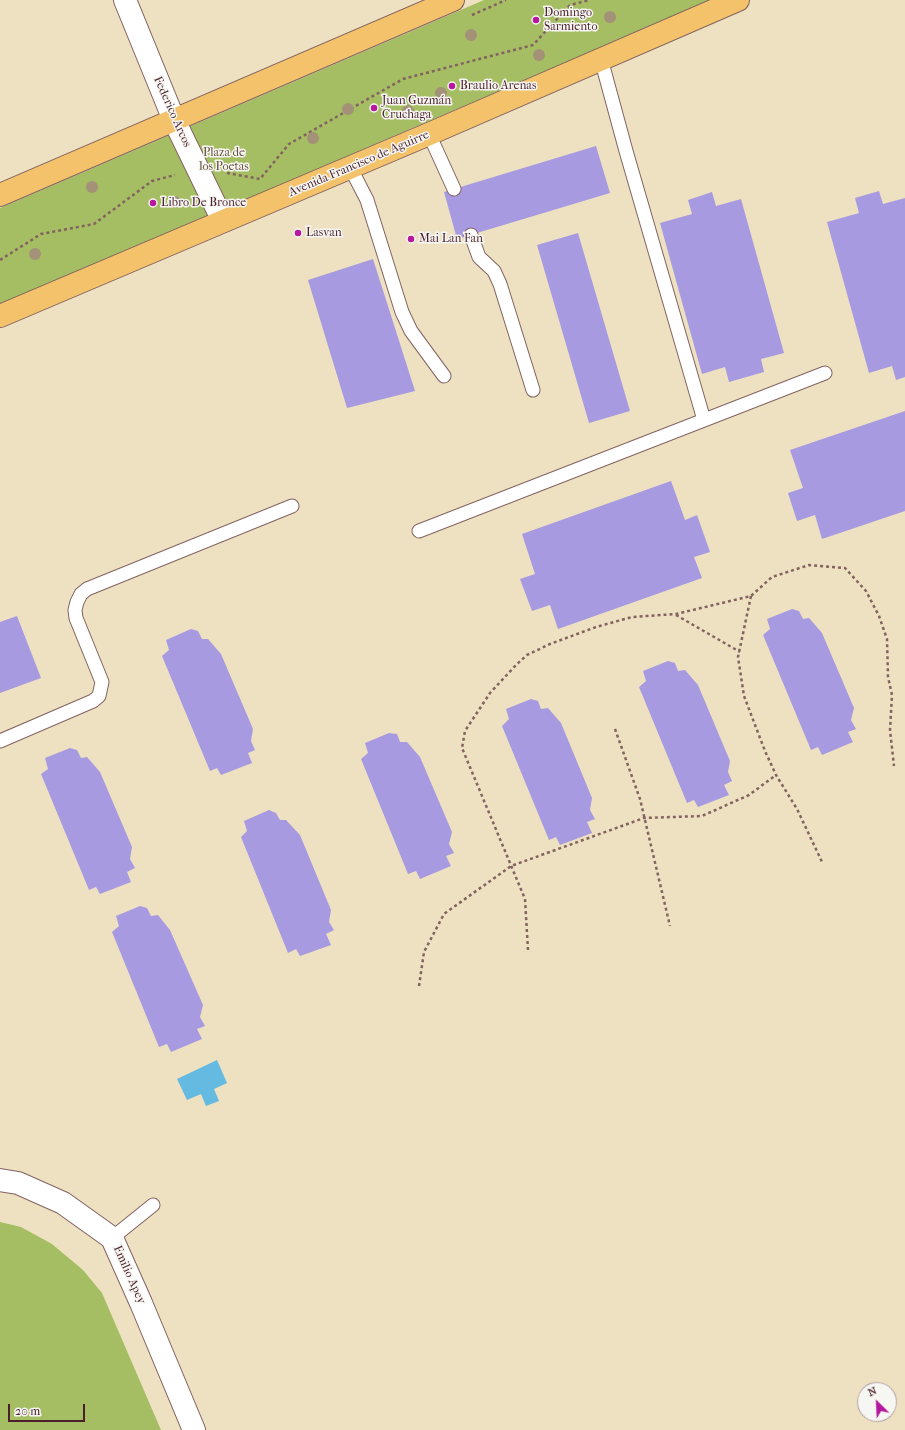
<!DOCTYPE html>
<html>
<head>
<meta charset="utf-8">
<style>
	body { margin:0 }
	#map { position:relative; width:905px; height:1430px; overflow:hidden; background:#ede1c2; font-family:"IM FELL French Canon",serif }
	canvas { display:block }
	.north { position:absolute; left:857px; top:1382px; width:40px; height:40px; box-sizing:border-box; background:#f6f6f2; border:1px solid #b1a0a2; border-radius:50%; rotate:336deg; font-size:11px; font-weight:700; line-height:16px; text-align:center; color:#4a1f2b }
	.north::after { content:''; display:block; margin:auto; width:14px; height:18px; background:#b5179e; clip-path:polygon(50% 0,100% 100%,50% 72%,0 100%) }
	.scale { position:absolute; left:8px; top:1404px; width:77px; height:18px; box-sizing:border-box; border:2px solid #4a1f2b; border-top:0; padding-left:5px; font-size:12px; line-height:14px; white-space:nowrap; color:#4a1f2b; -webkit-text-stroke:3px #f6f6f2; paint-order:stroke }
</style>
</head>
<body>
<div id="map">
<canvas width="905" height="1430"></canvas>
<div class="north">N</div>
<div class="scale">20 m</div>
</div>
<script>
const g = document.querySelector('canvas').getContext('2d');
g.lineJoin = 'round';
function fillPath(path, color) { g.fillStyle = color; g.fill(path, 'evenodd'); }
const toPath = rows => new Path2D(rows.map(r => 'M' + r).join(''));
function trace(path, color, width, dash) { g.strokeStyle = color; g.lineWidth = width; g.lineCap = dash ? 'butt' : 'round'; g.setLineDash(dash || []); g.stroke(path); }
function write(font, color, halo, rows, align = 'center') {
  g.font = font + ' "IM FELL French Canon",serif'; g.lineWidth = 3; g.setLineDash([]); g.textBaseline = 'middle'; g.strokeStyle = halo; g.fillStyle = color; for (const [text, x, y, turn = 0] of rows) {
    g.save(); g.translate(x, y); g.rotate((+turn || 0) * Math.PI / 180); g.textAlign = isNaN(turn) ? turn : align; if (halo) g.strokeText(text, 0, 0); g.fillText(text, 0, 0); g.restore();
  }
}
fillPath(toPath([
	[484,0,711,0,0,305,0,208],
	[0,1222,21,1227,52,1244,83,1270,102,1293,161,1430,0,1430]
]), '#a6be63');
fillPath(toPath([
	[217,1060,227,1083,214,1089,219,1101,206,1106,201,1094,187,1100,177,1079]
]), '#65bae1');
fillPath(toPath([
	[596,146,610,193,457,239,444,192],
	[879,191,883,204,905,198,905,377,896,380,892,366,869,373,827,222,859,213,855,198],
	[712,192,716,206,741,199,784,353,761,359,764,372,729,382,725,367,702,374,660,223,692,214,688,200],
	[578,233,630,411,589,423,537,245],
	[373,259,415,391,347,408,308,280],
	[905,411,905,511,822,539,815,515,797,521,788,493,803,488,790,450],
	[671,481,685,520,697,515,710,552,694,557,702,578,558,629,550,605,532,611,520,579,535,574,522,534],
	[792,609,799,611,803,619,809,618,822,633,854,708,851,720,856,729,848,732,853,742,822,755,818,747,811,750,763,635,770,629,767,619],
	[17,616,41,678,0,693,0,622],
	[191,629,198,631,202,639,208,639,221,654,253,729,251,741,255,750,248,753,252,763,221,775,217,768,210,771,162,656,169,650,166,640],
	[668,661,675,663,678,671,685,670,698,685,730,761,728,772,732,781,724,785,729,795,698,807,694,800,687,803,639,687,646,681,643,671],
	[531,699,538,701,541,709,548,708,561,723,592,798,590,810,595,819,587,822,592,833,560,845,556,837,549,840,502,726,509,719,506,709],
	[389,733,397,734,400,742,407,742,420,757,452,832,449,844,454,853,446,856,451,866,420,879,416,871,408,874,361,759,368,753,365,743],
	[70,748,77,750,81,758,87,757,100,772,132,847,130,859,135,868,127,872,131,882,100,894,96,887,89,890,41,774,48,769,45,758],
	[269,810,276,813,280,820,286,820,300,835,331,910,329,922,334,930,326,934,331,945,300,956,296,949,288,953,241,837,247,831,244,821],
	[140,906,147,908,151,916,158,915,170,930,203,1005,200,1017,205,1026,197,1029,202,1039,171,1052,167,1044,159,1047,112,932,119,926,116,916]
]), '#a79ae0');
const service = toPath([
	[601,59,626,151,704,420],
	[429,134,454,189],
	[350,167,367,200,402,312,411,331,444,376],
	[471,235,479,257,494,271,500,284,533,390],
	[419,531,825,373],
	[0,741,93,701,99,696,102,682,76,618,75,610,77,602,81,594,87,589,292,506],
	[112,1238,153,1205]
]);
const minor = toPath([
	[125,0,174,120,223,221],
	[0,1180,18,1183,63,1203,112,1238,141,1303,194,1430]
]);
const primary = toPath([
	[0,195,453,0],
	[0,316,429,134,738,0]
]);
trace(service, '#836360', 15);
trace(minor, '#836360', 24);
trace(primary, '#836360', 24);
trace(toPath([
	[472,15,506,0],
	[227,173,260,179,289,144,403,79,533,45,570,5,590,0],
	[0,260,41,234,94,224,152,181,175,175],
	[751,596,738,657,744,696,765,751,776,775,797,809,823,864],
	[676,615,740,652],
	[615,729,640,799,670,926],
	[528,950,525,899,462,748,465,731,490,693,516,665,527,655,550,644,596,627,632,617,676,614,751,596,772,577,809,565,845,568,866,591,879,616,887,639,888,677,892,695,890,730,894,766],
	[419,986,424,952,444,914,511,866,644,818,702,816,749,795,776,775]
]), '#836360', 2.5, [3, 3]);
trace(service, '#fff', 13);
trace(minor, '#fff', 22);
trace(primary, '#f3c26a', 22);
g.fillStyle = '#a39178';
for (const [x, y] of [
	[610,17],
	[471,35],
	[539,55],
	[441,93],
	[348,109],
	[408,111],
	[313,138],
	[92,187],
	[175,202],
	[35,254]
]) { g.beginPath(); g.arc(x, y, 6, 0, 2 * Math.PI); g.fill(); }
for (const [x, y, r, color] of [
	[536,20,4,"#b5179e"],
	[452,86,4,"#b5179e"],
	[374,108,4,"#b5179e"],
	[153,203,4,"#b5179e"],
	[298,233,4,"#b5179e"],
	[411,239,4,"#b5179e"]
]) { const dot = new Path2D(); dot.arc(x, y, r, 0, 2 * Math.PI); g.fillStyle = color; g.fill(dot); trace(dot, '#f6f6f2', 1.5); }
write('12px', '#4a1f2b', '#f6f6f2', [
	["Domingo",544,13],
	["Sarmiento",544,27],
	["Braulio Arenas",460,86],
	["Juan Guzmán",382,101],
	["Cruchaga",382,115],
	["Libro De Bronce",161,203],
	["Lasvan",306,233],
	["Mai Lan Fan",419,239]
], 'left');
write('12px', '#4a1f2b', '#f6f6f2', [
	["Federico Arcos",172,112,66],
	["Avenida Francisco de Aguirre",359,164,-23],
	["Emilio Apey",129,1275,66]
]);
write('12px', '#664f3c', '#f6f6f2', [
	["Plaza de",224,153],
	["los Poetas",224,167]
]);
</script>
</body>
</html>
